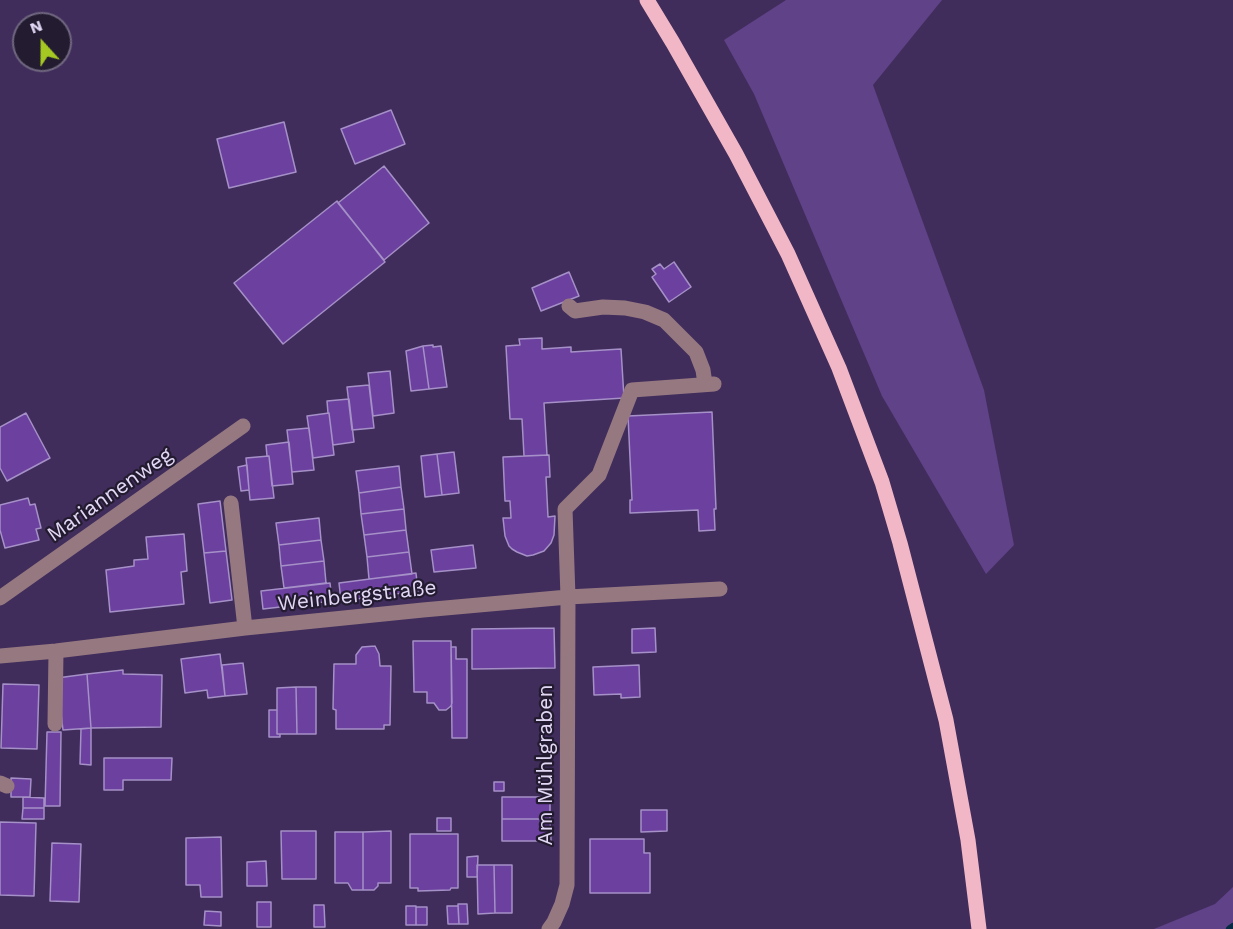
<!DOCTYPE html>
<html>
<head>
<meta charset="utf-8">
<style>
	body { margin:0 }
	#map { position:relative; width:1233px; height:929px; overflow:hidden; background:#412d5c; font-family:"Work Sans",sans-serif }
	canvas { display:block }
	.north { position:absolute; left:12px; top:12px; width:60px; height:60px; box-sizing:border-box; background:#231b30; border:2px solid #6f677f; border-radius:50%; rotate:339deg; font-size:16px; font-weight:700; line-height:24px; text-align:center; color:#e2d8f5 }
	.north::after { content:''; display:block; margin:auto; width:21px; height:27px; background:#a5c822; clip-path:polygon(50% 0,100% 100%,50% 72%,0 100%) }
</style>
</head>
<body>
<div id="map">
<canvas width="1233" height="929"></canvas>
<div class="north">N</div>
</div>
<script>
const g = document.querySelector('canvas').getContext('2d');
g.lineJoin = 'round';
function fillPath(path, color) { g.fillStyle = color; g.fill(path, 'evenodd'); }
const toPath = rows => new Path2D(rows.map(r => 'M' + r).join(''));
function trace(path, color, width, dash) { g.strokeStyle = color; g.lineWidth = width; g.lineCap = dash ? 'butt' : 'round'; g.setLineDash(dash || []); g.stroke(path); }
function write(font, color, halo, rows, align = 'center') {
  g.font = font + ' "Work Sans",sans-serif'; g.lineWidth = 4.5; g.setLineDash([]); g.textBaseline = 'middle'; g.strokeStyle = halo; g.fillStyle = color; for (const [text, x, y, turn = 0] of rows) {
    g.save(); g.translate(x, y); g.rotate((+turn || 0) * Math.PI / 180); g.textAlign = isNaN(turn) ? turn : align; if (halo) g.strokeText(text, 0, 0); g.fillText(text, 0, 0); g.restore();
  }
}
fillPath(toPath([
	[786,0,942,0,873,85,984,390,1014,545,986,574,882,396,754,94,724,40],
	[1233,887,1233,929,1154,929,1215,904]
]), '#604288');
trace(toPath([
	[1230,929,1233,927]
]), '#062b43', 8);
const building = toPath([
	[391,110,405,144,355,164,341,129,391,110],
	[284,122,296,172,229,188,217,139,284,122],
	[384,166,429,223,384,260,338,203,384,166],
	[337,201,385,262,283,344,234,283,337,201],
	[674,262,691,287,669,302,652,277,656,274,652,269,660,264,664,269,674,262],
	[569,272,579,296,541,311,532,288,569,272],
	[542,338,542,349,571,347,571,352,621,349,624,398,544,403,547,455,524,456,522,419,510,419,506,346,520,345,519,339,542,338],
	[433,345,433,347,441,346,447,387,429,389,423,346,433,345],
	[423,346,429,389,411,391,406,351,423,346],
	[390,371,394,413,373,416,368,373,390,371],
	[369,385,374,428,352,430,347,387,369,385],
	[349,399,354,442,333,445,329,413,328,413,327,401,349,399],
	[712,412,716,509,714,509,715,530,699,531,698,510,630,513,630,500,632,500,628,416,712,412],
	[26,413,50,458,7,481,0,468,0,427,26,413],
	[329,413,334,455,313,458,307,416,329,413],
	[309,428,314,470,292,472,287,430,309,428],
	[289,442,293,484,272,486,269,456,267,456,266,445,289,442],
	[454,452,459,493,442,495,437,454,454,452],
	[437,454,442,495,425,497,421,456,437,454],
	[549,455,550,477,546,477,548,517,555,516,554,535,551,543,544,551,533,555,527,556,517,552,512,549,509,546,505,536,503,518,511,518,510,501,505,501,503,457,549,455],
	[269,456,274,498,250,500,246,458,269,456],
	[247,465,249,490,241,491,238,467,247,465],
	[399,466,401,487,359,493,356,471,399,466],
	[401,487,404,509,361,514,359,493,401,487],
	[28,498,30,505,35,504,41,528,36,529,39,540,5,548,0,530,0,505,28,498],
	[220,501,226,551,204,553,198,504,220,501],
	[404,509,406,530,364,535,361,514,404,509],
	[319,518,321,540,279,545,276,523,319,518],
	[406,530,409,552,367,557,364,535,406,530],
	[184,534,187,571,181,572,184,604,110,612,106,570,134,566,134,560,148,559,146,537,184,534],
	[321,540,324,561,281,566,279,545,321,540],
	[473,545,476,568,434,572,431,550,473,545],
	[226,551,232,600,210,603,204,553,226,551],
	[409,552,412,574,369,579,367,557,409,552],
	[324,561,326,583,284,588,281,566,324,561],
	[416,573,418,591,341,601,339,583,416,573],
	[330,583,332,601,263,609,261,591,330,583],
	[554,628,555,668,472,669,472,629,554,628],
	[655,628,656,652,632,653,632,629,655,628],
	[413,641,451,641,452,703,451,706,446,710,439,710,434,703,427,703,427,692,414,692,413,641],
	[375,646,379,654,380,666,391,666,390,725,384,725,384,729,336,729,336,710,333,709,334,664,356,664,356,655,362,647,375,646],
	[451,647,456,647,456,659,467,659,467,738,452,738,451,647],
	[220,654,225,696,208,698,207,690,185,693,181,659,220,654],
	[243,663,247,694,225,696,222,665,243,663],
	[639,665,640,697,621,698,621,694,594,695,593,667,639,665],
	[123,670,123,674,162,675,161,727,91,728,87,674,123,670],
	[87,674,91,728,63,730,57,678,87,674],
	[3,684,39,685,37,749,1,748,3,684],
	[296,687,297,734,277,734,277,688,296,687],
	[296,687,316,687,316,734,297,734,296,687],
	[269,710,277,710,277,734,280,734,280,737,269,737,269,710],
	[91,728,91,765,80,764,81,729,91,728],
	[47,732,61,732,60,806,45,806,47,732],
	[104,758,172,758,171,780,123,780,123,790,104,790,104,758],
	[11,778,31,779,30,797,11,797,11,778],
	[494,782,504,782,504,791,494,791,494,782],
	[23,797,44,798,44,808,23,808,23,797],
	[502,797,550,797,550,819,502,819,502,797],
	[23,808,44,808,44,819,22,819,23,808],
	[641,810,667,810,667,831,641,832,641,810],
	[437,818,451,818,451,831,437,831,437,818],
	[502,819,550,819,551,841,502,841,502,819],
	[0,822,36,823,34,896,0,895,0,822],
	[281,831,316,831,316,879,282,879,281,831],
	[391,831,391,883,378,883,378,886,374,890,363,890,363,832,391,831],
	[335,832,363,832,363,890,352,890,348,883,335,883,335,832],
	[410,834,458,834,458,888,451,888,450,890,418,891,418,888,410,888,410,834],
	[221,837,222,897,201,897,200,885,186,885,186,838,221,837],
	[590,839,644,839,644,853,650,853,650,893,590,893,590,839],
	[52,843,81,844,79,902,50,901,52,843],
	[478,856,477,877,467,877,467,857,478,856],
	[266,861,267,886,247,886,247,862,266,861],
	[477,865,494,865,495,913,478,914,477,865],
	[494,865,512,865,512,913,495,913,494,865],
	[257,902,271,902,271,927,257,927,257,902],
	[458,904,467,904,468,924,459,924,458,904],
	[314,905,324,905,325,927,314,927,314,905],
	[406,906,416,906,416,925,406,925,406,906],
	[447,906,458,906,459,924,448,924,447,906],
	[416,907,427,907,427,925,416,925,416,907],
	[205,911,221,912,221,926,204,925,205,911]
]);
fillPath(building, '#6b409f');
trace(building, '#a590c7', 1.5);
trace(toPath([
	[569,306,575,311,603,307,625,308,645,312,664,320,696,352,703,370,705,384],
	[231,503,245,628],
	[0,598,243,426],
	[0,656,56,651,245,628,423,610,568,597,720,589],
	[55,724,56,651],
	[0,783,7,786],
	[549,929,554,922,562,904,567,885,568,597,565,509,599,475,632,390,714,384]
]), '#967980', 15);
trace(toPath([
	[647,0,673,43,736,154,788,254,839,368,882,482,900,543,946,720,968,840,979,929]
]), '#f2b7c6', 15);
write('21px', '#e2d8f5', '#231b30', [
	["Mariannenweg",110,495,-35],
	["Weinbergstraße",357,596,-6],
	["Am Mühlgraben",546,765,-90]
]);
</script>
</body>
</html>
